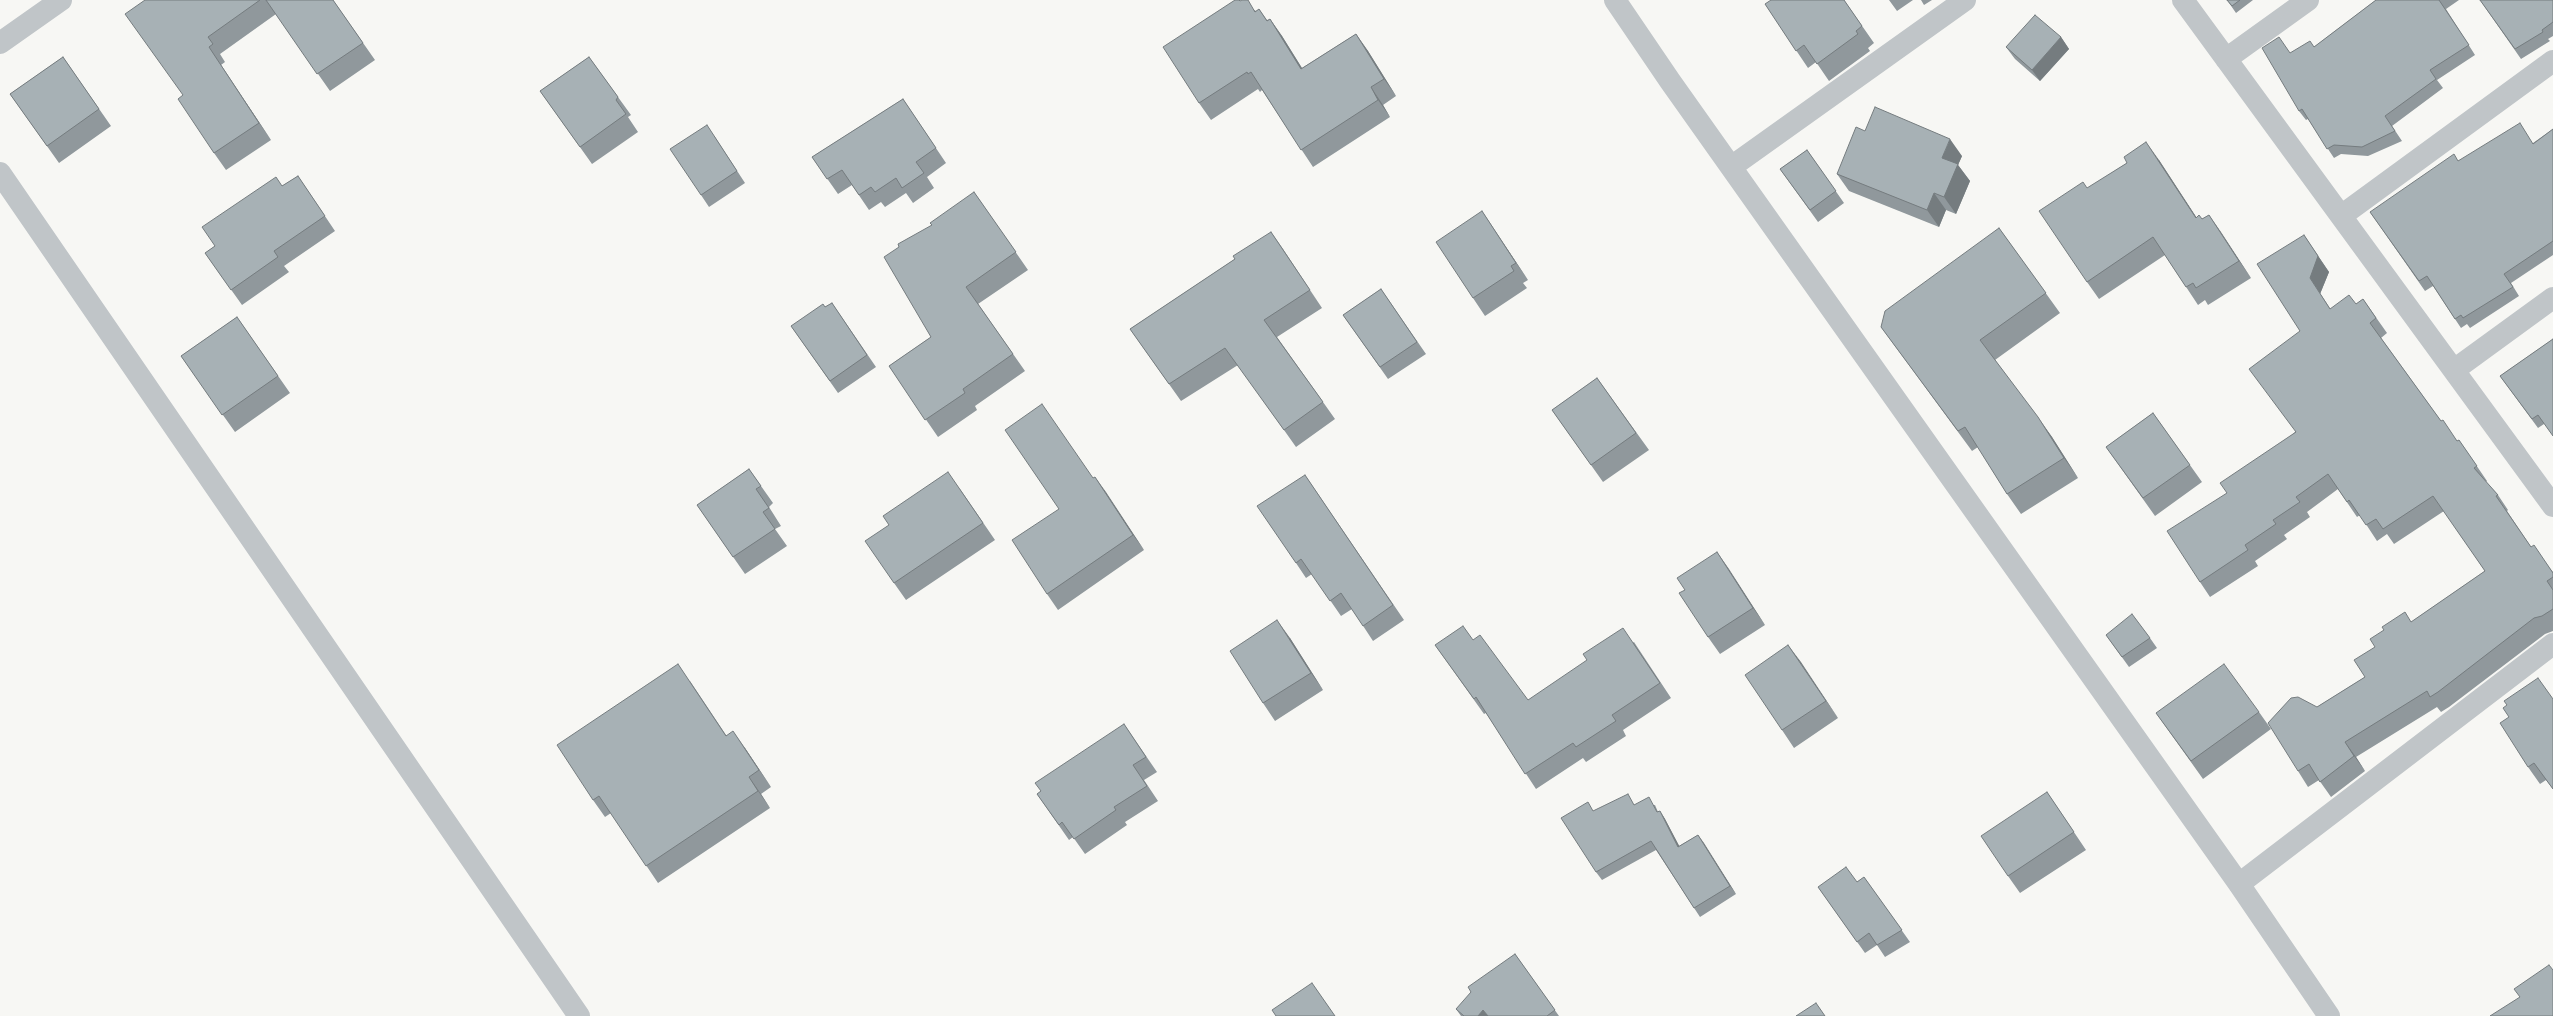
<!DOCTYPE html>
<html>
<head>
<meta charset="utf-8">
<style>
	body { margin:0 }
	canvas { display:block; background:#f7f7f4 }
</style>
</head>
<body>
<canvas width="2553" height="1016"></canvas>
<script>
const g = document.querySelector('canvas').getContext('2d');
g.lineJoin = 'round';
const toPath = rows => new Path2D(rows.map(r => 'M' + r).join(''));
function trace(path, color, width, dash) { g.strokeStyle = color; g.lineWidth = width; g.lineCap = dash ? 'butt' : 'round'; g.setLineDash(dash || []); g.stroke(path); }
function fillPath(path, color) { g.fillStyle = color; g.fill(path, 'evenodd'); }
trace(toPath([
	[1615,0,1670,81,2239,884,2329,1016],
	[2183,0,2553,506],
	[0,43,61,0],
	[2226,59,2308,0],
	[1731,167,1965,0],
	[0,173,579,1016],
	[2341,216,2553,61],
	[2454,370,2553,298],
	[2239,884,2553,644]
]), '#c0c5c8', 22);
fillPath(toPath([
	[145,0,333,0,375,60,330,91,276,14,220,54,225,62,221,65,271,140,226,170,214,153],
	[1844,0,1874,43,1868,48,1870,51,1829,81,1816,62,1808,68,1765,4],
	[1889,0,1913,0,1897,11],
	[1921,0,1932,0,1924,5],
	[2227,0,2253,0,2236,13],
	[2376,0,2459,0,2446,9,2475,55,2437,80,2443,88,2392,126,2402,141,2368,156,2341,154,2334,158,2308,119,2306,120,2299,111,2291,53,2314,47],
	[2480,0,2553,0,2553,36,2548,39,2550,41,2521,59],
	[1240,1,1256,11,1259,9,1267,20,1270,19,1282,36,1302,68,1356,34,1368,51,1396,96,1383,105,1390,117,1313,167,1262,90,1260,92,1258,89,1211,120,1199,103],
	[2061,37,2069,49,2040,81,2015,59,2006,47],
	[63,57,111,126,59,163,10,94],
	[589,57,631,115,628,117,638,132,592,164,540,91],
	[903,99,946,163,927,177,934,188,913,203,906,193,885,207,881,202,869,210,852,185,838,194,812,157],
	[2553,129,2553,255,2511,283,2519,296,2470,328,2467,324,2461,328,2433,286,2425,291,2370,212,2458,161,2533,143],
	[1865,131,1962,156,1958,165,1970,181,1956,214,1946,210,1939,227,1849,191,1837,174],
	[715,137,745,183,709,207,701,195],
	[1807,150,1844,203,1818,222,1780,169],
	[2159,160,2196,217,2202,219,2209,215,2251,278,2208,305,2205,300,2198,305,2165,255,2099,299,2087,282,2088,188,2127,163],
	[298,176,335,231,284,266,289,272,242,305,205,253,215,246,282,186],
	[974,192,1028,270,978,304,1025,371,975,406,977,410,938,437,889,366,931,337,899,247,932,225],
	[1482,211,1528,280,1523,283,1527,288,1485,316,1473,298],
	[1999,228,2060,313,1995,360,2052,437,2078,478,2021,514,2007,494,1978,447,1972,451,1881,327],
	[1271,232,1322,308,1277,337,1335,419,1296,447,1238,365,1181,401,1130,329,1235,259],
	[2314,250,2329,272,2320,294,2330,309,2356,304,2363,299,2387,333,2381,338,2441,421,2457,441,2459,440,2487,481,2486,482,2498,495,2508,510,2507,511,2531,547,2553,572,2553,631,2545,634,2449,707,2441,712,2437,707,2356,757,2365,771,2331,797,2319,780,2308,787,2298,771,2317,707,2365,677,2375,647,2485,571,2444,511,2394,544,2387,534,2377,541,2360,515,2357,517,2338,489,2307,512,2310,517,2284,535,2287,539,2255,561,2258,566,2210,597,2200,582,2227,493,2295,432,2300,331],
	[1381,289,1426,354,1388,379,1343,315],
	[832,303,876,367,838,393,791,326],
	[237,317,290,393,235,432,181,356],
	[2553,339,2544,424,2538,428,2500,376],
	[1597,378,1649,450,1603,482,1552,410],
	[2153,413,2202,482,2155,516,2106,447],
	[749,469,773,503,769,507,781,526,775,529,787,546,745,574,697,505],
	[1305,475,1404,620,1373,641,1352,609,1341,616,1312,574,1306,578,1296,563],
	[1095,477,1144,550,1058,610,1047,594,1059,509],
	[960,489,995,540,906,600,894,583],
	[1717,552,1765,625,1720,654,1708,637,1685,590],
	[2106,635,2150,638,2157,648,2129,667],
	[1290,638,1323,690,1275,721,1263,703],
	[1473,640,1528,700,1634,642,1671,698,1623,730,1626,736,1586,762,1583,758,1536,789,1486,713,1484,714,1435,645],
	[1788,645,1838,718,1794,748,1782,730],
	[690,681,726,735,745,748,771,787,761,794,770,808,658,883,611,813,605,817,593,800],
	[2553,699,2553,789,2546,780,2540,784,2528,767],
	[2259,712,2271,729,2203,779,2156,713],
	[1124,724,1157,772,1144,780,1158,801,1125,822,1127,825,1085,854,1073,837,1069,840,1037,794],
	[2047,792,2086,850,2020,893,2008,876],
	[1635,805,1655,805,1658,812,1660,811,1665,819,1679,846,1698,835,1736,894,1700,917,1656,850,1602,880,1596,872,1594,811],
	[1864,877,1910,942,1885,957,1877,945,1865,953,1818,887,1857,882],
	[1515,954,1559,1016,1461,1016,1456,1009]
]), '#90989c');
fillPath(toPath([
	[1270,19,1282,36,1313,86,1301,69],
	[1356,34,1368,51,1396,96,1384,79],
	[2061,37,2069,49,2040,81,2032,70],
	[209,47,271,140,259,123],
	[1371,87,1383,105,1390,117,1378,100],
	[1950,139,1962,156,1958,165,1970,181,1956,214,1944,197,1942,158],
	[2146,142,2159,160,2208,235,2196,218],
	[1934,193,1946,210,1939,227,1927,210],
	[1482,211,1528,280,1516,263],
	[2209,215,2221,232,2251,278,2239,261],
	[1271,232,1283,249,1322,308,1310,290],
	[2304,235,2329,272,2320,294,2341,325,2310,278],
	[2038,417,2052,437,2078,478,2064,458],
	[1095,477,1106,492,1144,550,1133,535],
	[1717,552,1729,569,1765,625,1753,608],
	[1277,620,1290,638,1323,690,1311,673],
	[1788,645,1801,662,1838,718,1826,701],
	[733,731,745,748,771,787,759,770],
	[2345,742,2356,757,2365,771,2354,756],
	[749,777,761,794,770,808,758,791],
	[1660,811,1665,819,1684,855,1678,847],
	[1698,835,1704,843,1736,894,1730,886],
	[1483,1010,1488,1016,1478,1016]
]), '#757c7f');
const building = toPath([
	[145,0,260,0,208,37,213,44,209,47,259,123,214,153,178,99,183,95,125,14,145,0],
	[266,0,333,0,363,43,317,74,266,0],
	[1235,0,1239,0,1240,1,1242,0,1248,0,1255,12,1259,9,1267,21,1270,19,1301,69,1356,34,1384,79,1371,87,1378,100,1301,150,1251,72,1248,74,1247,72,1199,103,1163,47,1235,0],
	[1771,0,1844,0,1862,26,1856,31,1858,34,1817,64,1804,45,1796,51,1765,4,1771,0],
	[2227,0,2240,0,2232,6,2227,0],
	[2376,0,2439,0,2469,45,2430,70,2436,79,2385,116,2395,131,2362,147,2334,145,2327,149,2302,109,2299,111,2262,48,2279,37,2290,53,2310,41,2314,47,2376,0],
	[2480,0,2553,0,2553,22,2542,30,2543,32,2515,49,2480,0],
	[2035,15,2061,37,2032,70,2006,47,2035,15],
	[63,57,99,109,47,146,10,94,63,57],
	[589,57,618,97,616,100,626,114,580,147,540,91,589,57],
	[903,99,936,148,916,162,924,173,902,188,896,178,875,192,871,187,859,195,842,170,827,179,812,157,903,99],
	[1875,107,1950,139,1942,158,1958,164,1944,197,1934,193,1927,210,1837,174,1856,127,1865,131,1875,107],
	[2520,123,2533,144,2553,129,2553,241,2504,274,2513,287,2463,318,2461,315,2455,319,2427,276,2419,281,2370,212,2454,154,2458,161,2520,123],
	[707,125,737,171,701,195,670,149,707,125],
	[2146,142,2196,218,2199,215,2202,219,2209,215,2239,261,2196,288,2193,283,2186,287,2153,237,2087,282,2039,211,2083,182,2087,188,2127,163,2124,157,2146,142],
	[1807,150,1836,191,1810,210,1780,169,1807,150],
	[298,176,325,216,274,251,278,257,231,290,205,253,215,246,202,227,276,177,282,186,298,176],
	[974,192,1016,252,966,287,1013,354,963,389,965,393,925,420,889,366,931,337,884,257,899,247,898,244,932,225,930,223,974,192],
	[1482,211,1516,263,1511,266,1514,271,1473,298,1436,242,1482,211],
	[1999,228,2046,293,1980,340,2038,417,2064,458,2007,494,1965,427,1958,431,1881,327,1885,311,1999,228],
	[1271,232,1310,290,1264,320,1323,402,1284,430,1225,348,1169,384,1130,329,1235,259,1233,256,1271,232],
	[2304,235,2318,256,2310,278,2330,309,2349,295,2356,304,2363,299,2376,318,2370,323,2441,421,2443,420,2457,441,2459,440,2477,466,2474,468,2498,495,2496,496,2531,547,2534,545,2553,573,2553,577,2547,581,2553,590,2553,609,2542,616,2534,618,2438,692,2430,697,2427,691,2345,742,2354,756,2320,782,2309,764,2298,771,2268,723,2291,698,2298,697,2317,707,2365,677,2354,660,2375,647,2370,639,2384,630,2382,627,2405,612,2411,622,2485,571,2433,496,2383,529,2376,519,2366,525,2349,500,2347,502,2328,474,2296,497,2300,502,2273,520,2276,524,2245,545,2248,550,2200,582,2167,531,2227,493,2220,483,2296,432,2249,369,2300,331,2257,264,2304,235],
	[1381,289,1417,342,1380,367,1343,315,1381,289],
	[832,303,867,355,830,381,791,326,823,304,825,307,832,303],
	[237,317,278,376,222,415,181,356,237,317],
	[2553,339,2553,436,2538,415,2532,419,2500,376,2553,339],
	[1597,378,1636,433,1591,465,1552,410,1597,378],
	[1042,404,1093,478,1095,477,1133,535,1047,594,1012,540,1059,509,1005,430,1042,404],
	[2153,413,2190,465,2143,498,2106,447,2153,413],
	[749,469,761,486,756,489,769,508,763,512,775,529,733,557,697,505,749,469],
	[948,472,983,523,894,583,865,541,889,525,883,516,948,472],
	[1305,475,1393,605,1363,626,1341,593,1330,601,1301,559,1296,563,1257,506,1305,475],
	[1717,552,1753,608,1708,637,1679,593,1685,590,1677,578,1717,552],
	[2132,614,2150,638,2122,657,2106,635,2132,614],
	[1277,620,1311,673,1263,703,1230,651,1277,620],
	[1463,626,1473,640,1480,635,1528,700,1587,660,1583,654,1623,628,1660,683,1612,715,1616,721,1576,747,1573,743,1525,774,1476,697,1474,699,1435,645,1463,626],
	[1788,645,1826,701,1782,730,1745,675,1788,645],
	[678,664,726,736,733,731,759,770,749,777,758,791,646,866,599,796,593,800,557,745,678,664],
	[2224,664,2259,712,2191,761,2156,713,2224,664],
	[2538,678,2553,699,2553,789,2534,763,2528,767,2500,723,2509,717,2503,708,2507,705,2504,701,2538,678],
	[1124,724,1146,757,1133,765,1147,786,1114,807,1116,810,1074,839,1062,822,1059,825,1037,794,1041,791,1035,783,1124,724],
	[2047,792,2074,832,2008,876,1981,836,2047,792],
	[1628,794,1634,805,1649,797,1657,812,1660,811,1678,847,1698,835,1730,886,1694,908,1651,841,1596,872,1561,818,1588,802,1593,811,1628,794],
	[1846,867,1857,882,1864,877,1902,930,1877,945,1869,933,1857,942,1818,887,1846,867],
	[1515,954,1555,1010,1547,1016,1488,1016,1483,1010,1478,1016,1464,1016,1456,1009,1471,992,1468,987,1515,954],
	[2549,965,2553,970,2553,1016,2490,1016,2520,997,2514,989,2549,965],
	[1312,983,1335,1016,1276,1016,1272,1010,1312,983],
	[1816,1003,1825,1016,1796,1016,1816,1003]
]);
fillPath(building, '#a7b1b5');
trace(building, '#757c7f', 1);
</script>
</body>
</html>
